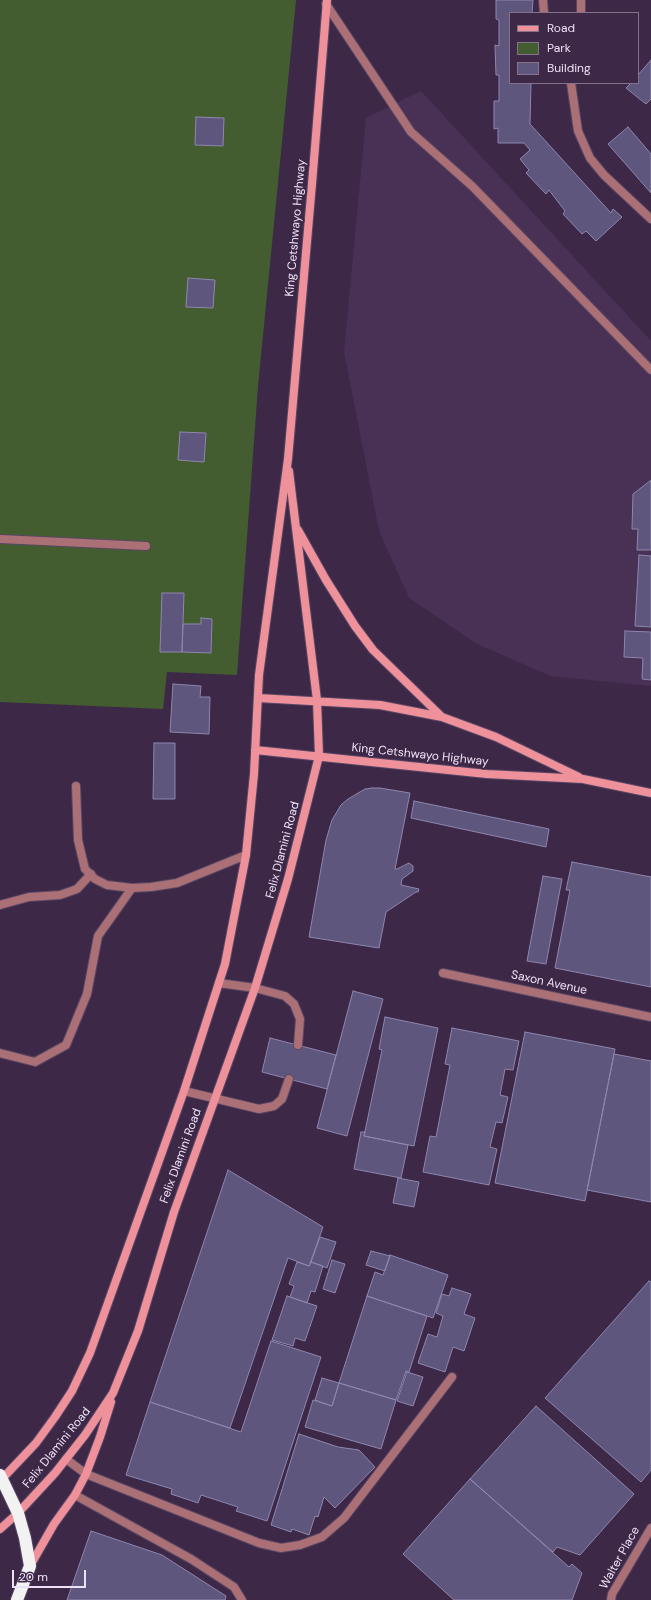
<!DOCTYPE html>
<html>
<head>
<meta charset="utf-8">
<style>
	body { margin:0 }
	#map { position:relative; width:651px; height:1600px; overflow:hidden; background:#3d2848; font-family:"DM Sans",sans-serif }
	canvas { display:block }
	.legend { position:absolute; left:509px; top:12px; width:130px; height:72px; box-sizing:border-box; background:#3d2848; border:1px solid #84728d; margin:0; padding:5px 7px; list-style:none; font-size:12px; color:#eee1f5 }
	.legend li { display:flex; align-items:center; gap:8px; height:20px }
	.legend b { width:20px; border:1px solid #84728d }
	.scale { position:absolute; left:12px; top:1570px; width:74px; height:18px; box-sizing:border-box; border:2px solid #eee1f5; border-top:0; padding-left:5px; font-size:12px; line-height:14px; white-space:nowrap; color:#eee1f5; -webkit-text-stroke:3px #3d2848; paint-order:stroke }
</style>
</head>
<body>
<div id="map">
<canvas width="651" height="1600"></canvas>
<ul class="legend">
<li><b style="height:5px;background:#ee919b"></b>Road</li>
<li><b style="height:11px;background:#435d30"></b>Park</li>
<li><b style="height:11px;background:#5e567c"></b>Building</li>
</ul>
<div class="scale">20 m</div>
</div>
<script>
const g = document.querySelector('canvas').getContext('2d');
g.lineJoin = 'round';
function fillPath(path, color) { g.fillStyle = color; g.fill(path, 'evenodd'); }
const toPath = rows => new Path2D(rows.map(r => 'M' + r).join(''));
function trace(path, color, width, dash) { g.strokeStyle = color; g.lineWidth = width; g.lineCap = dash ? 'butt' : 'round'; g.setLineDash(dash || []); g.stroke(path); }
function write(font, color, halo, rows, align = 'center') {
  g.font = font + ' "DM Sans",sans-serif'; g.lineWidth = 4; g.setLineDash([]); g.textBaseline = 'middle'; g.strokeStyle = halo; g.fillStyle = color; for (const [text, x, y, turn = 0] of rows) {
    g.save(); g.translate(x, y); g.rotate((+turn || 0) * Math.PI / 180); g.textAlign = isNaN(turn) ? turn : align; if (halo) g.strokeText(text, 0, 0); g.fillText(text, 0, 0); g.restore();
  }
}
fillPath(toPath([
	[421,91,651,341,651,686,551,676,477,644,409,598,379,531,344,352,366,118]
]), '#493155');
fillPath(toPath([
	[0,0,296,0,258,386,237,675,167,672,163,709,0,702]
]), '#435d30');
const building = toPath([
	[496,0,533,0,532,13,510,13,510,83,531,83,530,124,611,213,613,209,622,217,596,241,586,231,582,234,563,214,565,211,549,190,546,194,526,173,529,170,520,159,530,150,524,143,498,143,498,128,494,129,494,101,499,101,499,75,496,75,495,45,499,46,499,20,496,19,496,0],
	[651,60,651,99,646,104,626,88,631,83,638,83,638,75,651,60],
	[196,117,224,118,223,146,195,145,196,117],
	[628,127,651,154,651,193,608,144,628,127],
	[188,278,215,280,213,308,186,307,188,278],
	[180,432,206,433,204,462,178,460,180,432],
	[650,481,651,481,651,550,637,550,638,529,632,529,633,494,650,481],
	[639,555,651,556,651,627,635,626,639,555],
	[162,593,184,593,182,652,160,652,162,593],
	[201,618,212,619,211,653,182,652,183,624,201,624,201,618],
	[625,631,651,632,651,680,642,679,643,658,624,657,625,631],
	[173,684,201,686,200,697,210,697,209,734,170,732,173,684],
	[154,743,175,743,175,799,153,799,154,743],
	[372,788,380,788,410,793,395,869,397,869,409,863,413,866,413,871,402,879,401,885,419,889,418,892,416,892,386,912,379,948,309,937,326,840,332,820,341,805,348,799,365,789,372,788],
	[414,801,549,829,546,847,411,818,414,801],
	[572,862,651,877,651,987,555,968,570,890,566,890,572,862],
	[543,876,562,879,546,964,527,961,543,876],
	[353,991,383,999,347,1136,317,1128,353,991],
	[385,1017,438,1028,414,1146,364,1136,382,1050,379,1049,385,1017],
	[452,1028,519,1041,513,1070,505,1069,500,1095,508,1097,502,1123,496,1122,490,1147,497,1149,489,1185,423,1172,430,1136,436,1137,450,1065,445,1064,452,1028],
	[525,1032,615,1049,585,1201,495,1183,525,1032],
	[270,1038,336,1055,327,1089,262,1072,270,1038],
	[614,1054,651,1061,651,1202,587,1190,614,1054],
	[361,1132,365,1132,364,1136,408,1145,401,1178,354,1169,361,1132],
	[228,1170,323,1227,309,1266,288,1258,230,1428,150,1402,228,1170],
	[398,1178,419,1182,414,1207,393,1203,398,1178],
	[320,1237,336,1242,327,1268,311,1262,320,1237],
	[371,1251,390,1256,385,1271,366,1265,371,1251],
	[390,1255,448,1275,433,1318,367,1296,375,1272,383,1275,390,1255],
	[332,1260,345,1264,335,1293,323,1289,332,1260],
	[297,1262,309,1266,311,1262,323,1266,315,1292,311,1291,307,1303,290,1297,294,1286,289,1284,297,1262],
	[649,1281,651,1282,651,1470,641,1482,545,1398,649,1281],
	[452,1288,471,1294,464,1314,475,1318,464,1351,453,1347,445,1372,418,1363,428,1334,437,1337,443,1316,436,1313,442,1294,449,1296,452,1288],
	[287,1296,317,1306,305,1341,295,1338,293,1346,272,1340,287,1296],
	[367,1296,427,1316,409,1372,406,1371,396,1400,339,1383,367,1296],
	[271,1341,321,1357,267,1521,236,1511,238,1507,201,1495,198,1503,171,1494,172,1489,126,1475,150,1402,241,1432,271,1341],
	[407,1372,423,1377,413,1406,397,1401,407,1372],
	[322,1378,339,1383,332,1406,315,1400,322,1378],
	[339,1383,396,1400,381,1449,305,1427,313,1400,332,1406,339,1383],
	[536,1406,634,1494,580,1555,557,1547,553,1552,470,1479,536,1406],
	[299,1434,338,1447,359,1450,375,1467,335,1508,324,1497,318,1517,315,1516,309,1535,292,1529,291,1532,271,1525,299,1434],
	[470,1479,569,1567,572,1564,582,1573,572,1600,454,1600,403,1554,470,1479],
	[91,1531,162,1555,226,1596,225,1600,67,1600,91,1531]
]);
fillPath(building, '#5e567c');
trace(building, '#8e86af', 1);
const lane = toPath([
	[543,0,544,13],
	[581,0,581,13],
	[326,4,411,132,472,186,651,370],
	[571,83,578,131,590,158,604,175,651,219],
	[0,539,146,546],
	[76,786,78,840,85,869,95,879,107,885,132,888,151,887,177,883,246,855],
	[0,905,29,897,60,895,77,889,91,874],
	[219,983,255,988,285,996,294,1004,300,1019,298,1045],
	[0,1053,35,1062,66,1045,87,994,98,936,132,888],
	[184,1091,259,1109,274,1106,282,1099,289,1079],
	[66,1459,86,1474,259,1543,281,1548,300,1545,322,1537,344,1518,452,1377],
	[75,1495,191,1559,234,1587,242,1600]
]);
const street = toPath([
	[443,973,651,1017],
	[611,1600,612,1594,651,1528]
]);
const secondary = toPath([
	[298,530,326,580,355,626,373,650,442,717],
	[258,698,380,705,442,717,496,737,579,777],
	[255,750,487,774,583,779,651,793],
	[0,1481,36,1443,55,1417,72,1391,90,1353,184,1091,225,964,246,855,254,774,259,675,288,459,312,184,327,0],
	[0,1529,18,1513,55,1473,85,1435,113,1393,138,1331,174,1212,255,988,288,879,319,756,317,700,289,471],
	[30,1566,54,1524,75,1495,86,1474,100,1437,111,1402]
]);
const highway = toPath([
	[0,1475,18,1513,25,1538,30,1566,17,1600]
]);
trace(lane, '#594664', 10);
trace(street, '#594664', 10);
trace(secondary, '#594664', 10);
trace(highway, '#594664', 14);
trace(lane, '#aa7075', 8);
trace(street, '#aa7075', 8);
trace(secondary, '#ee919b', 8);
trace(highway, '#f2f2f2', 12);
write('12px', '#eee1f5', '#3d2848', [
	["King Cetshwayo Highway",296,228,-85],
	["King Cetshwayo Highway",420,755,6],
	["Felix Dlamini Road",283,850,-75],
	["Saxon Avenue",549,983,12],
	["Felix Dlamini Road",181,1156,-70],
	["Felix Dlamini Road",57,1448,-51],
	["Walter Place",620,1558,-61]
]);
</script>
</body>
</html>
